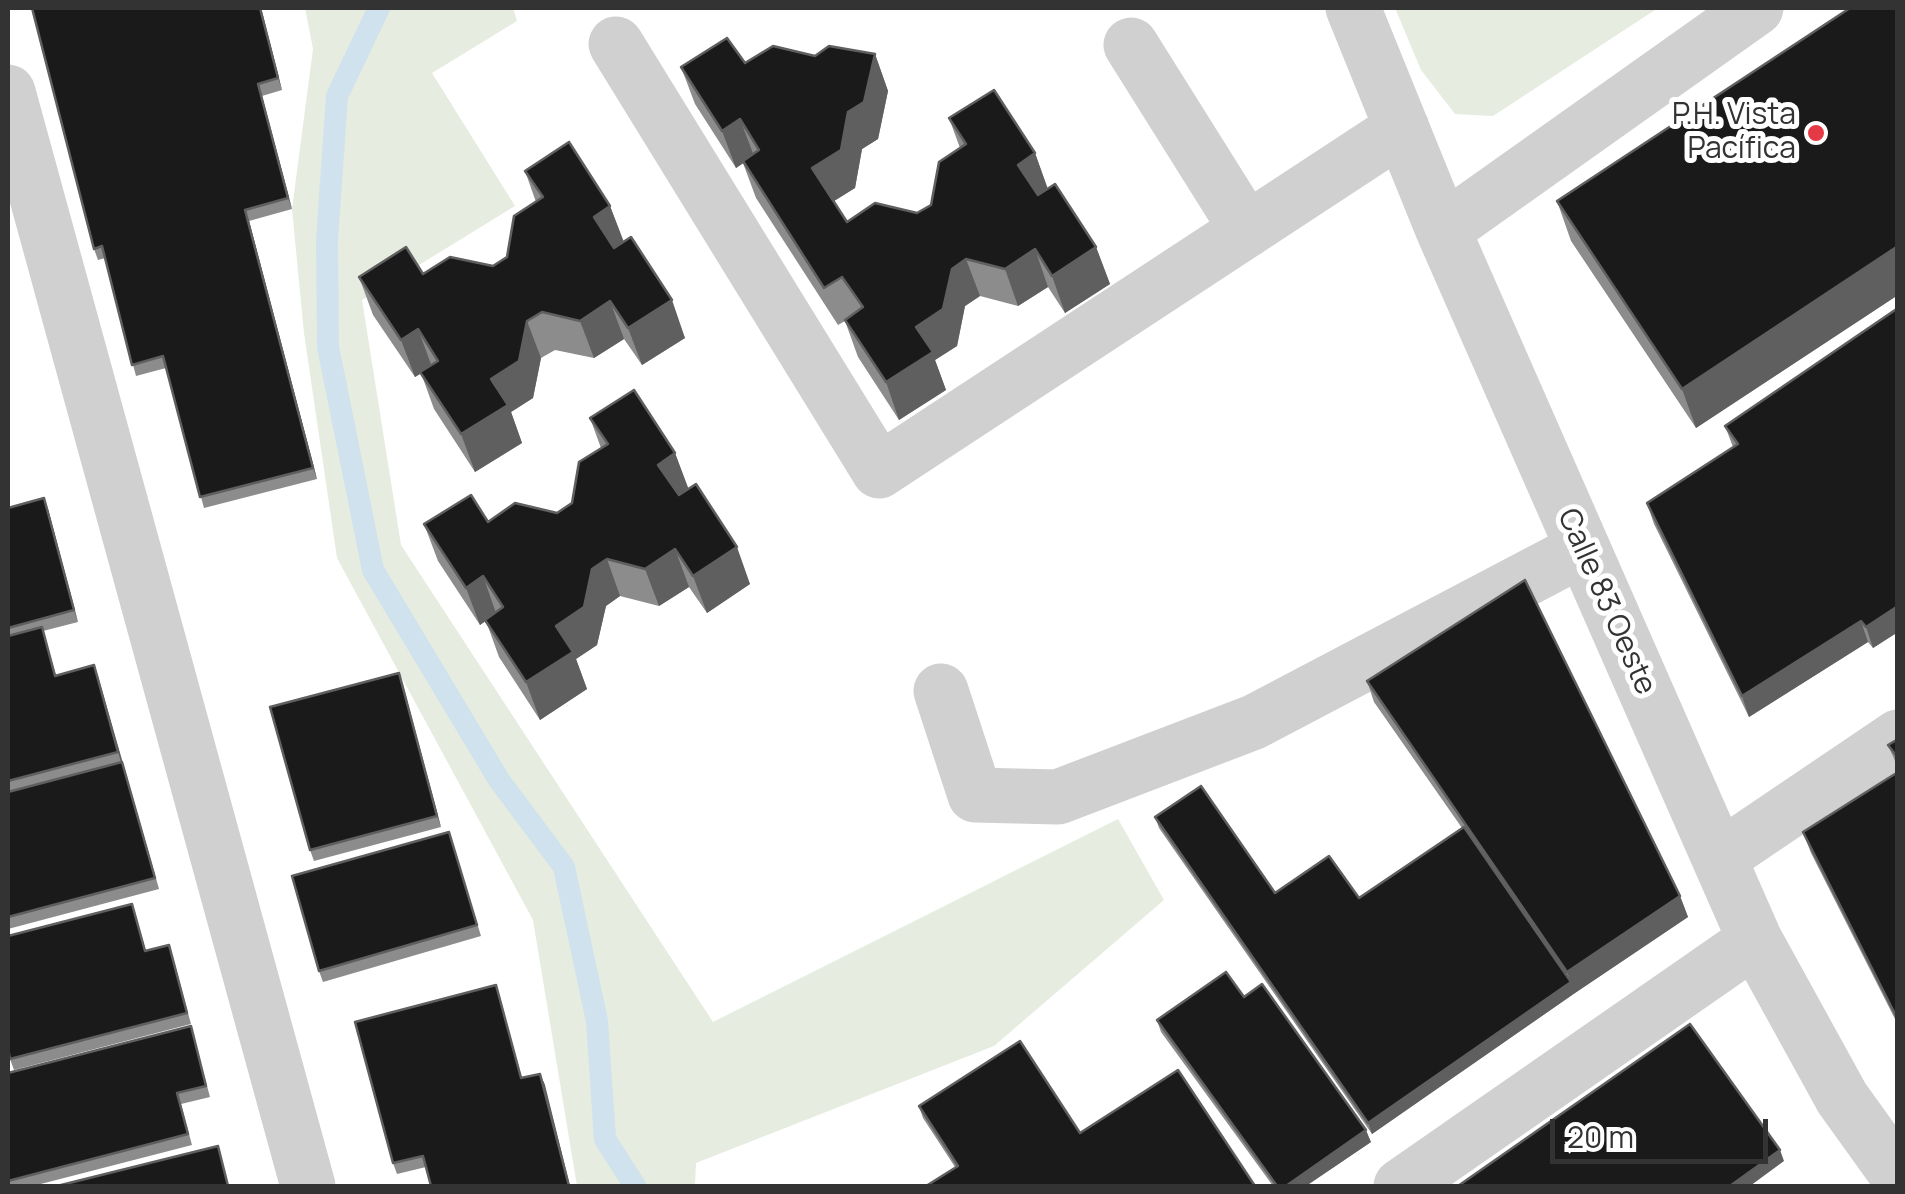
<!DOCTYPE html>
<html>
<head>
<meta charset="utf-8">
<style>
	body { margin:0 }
	#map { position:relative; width:1905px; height:1194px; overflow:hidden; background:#fff; font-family:Manrope,sans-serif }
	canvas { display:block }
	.frame { position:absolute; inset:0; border:10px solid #333; pointer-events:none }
	.scale { position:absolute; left:1550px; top:1119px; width:218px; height:45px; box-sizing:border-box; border:5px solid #333; border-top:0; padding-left:12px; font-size:30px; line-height:35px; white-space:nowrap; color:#333; -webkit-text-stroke:8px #fff; paint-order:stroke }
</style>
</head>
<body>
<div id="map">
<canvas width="1905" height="1194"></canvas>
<div class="frame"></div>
<div class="scale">20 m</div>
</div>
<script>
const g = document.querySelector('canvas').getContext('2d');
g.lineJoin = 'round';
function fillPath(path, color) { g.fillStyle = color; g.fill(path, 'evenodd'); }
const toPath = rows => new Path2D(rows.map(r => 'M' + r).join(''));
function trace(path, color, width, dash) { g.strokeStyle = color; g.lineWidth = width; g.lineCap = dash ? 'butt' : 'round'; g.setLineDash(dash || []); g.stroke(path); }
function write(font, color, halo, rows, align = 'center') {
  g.font = font + ' Manrope,sans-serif'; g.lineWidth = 10; g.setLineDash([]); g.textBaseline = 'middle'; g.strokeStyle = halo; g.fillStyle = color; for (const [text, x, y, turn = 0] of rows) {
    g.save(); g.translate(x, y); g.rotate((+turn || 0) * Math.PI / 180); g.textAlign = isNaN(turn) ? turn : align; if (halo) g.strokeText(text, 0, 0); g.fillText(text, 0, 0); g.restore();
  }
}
fillPath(toPath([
	[305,8,513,8,517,21,432,73,515,206,362,300,401,545,713,1022,1118,819,1164,900,994,1046,696,1163,695,1186,577,1186,533,920,337,558,304,333,292,209,313,49],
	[1395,8,1658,8,1493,116,1455,114,1421,70]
]), '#e6ecdf');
trace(toPath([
	[379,8,337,96,327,240,328,347,373,570,499,780,564,867,597,1021,605,1139,635,1186]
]), '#cfe2ee', 22);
trace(toPath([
	[1353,8,1443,230,1755,940,1842,1098,1898,1176],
	[616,44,879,471,1402,128],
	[1131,45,1247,230],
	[8,92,308,1186],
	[1443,230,1756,8],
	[941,691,975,795,1058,797,1254,722,1583,549],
	[1719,858,1898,737],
	[1401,1186,1755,940]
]), '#d0d0d0', 55);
fillPath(toPath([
	[261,8,282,90,262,96,292,209,249,221,317,479,204,508,166,368,136,376,105,258,98,260,94,249],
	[1898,8,1898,295,1696,428,1571,241,1557,201],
	[875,54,888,91,878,139,862,149,855,188,834,201,847,222,917,213,931,205,960,148,949,118,1035,153,1048,189,1096,247,1110,284,1065,313,1048,287,1018,306,980,296,965,306,957,346,935,360,946,390,899,420,858,357,845,321,838,325,756,198,743,163,736,168,695,104,681,67,745,63,815,56],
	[525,171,610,206,624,242,685,338,642,365,624,339,594,358,555,350,541,358,533,398,511,412,522,443,475,472,434,409,421,373,415,377,373,315,359,277,423,274,493,266,507,257,536,202],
	[1898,308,1898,632,1873,648,1868,642,1749,717,1654,524,1647,503,1733,447,1725,426],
	[590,418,675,453,688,489,750,584,707,613,689,587,659,606,620,596,606,606,597,645,576,659,587,689,540,720,499,657,486,621,480,625,438,561,424,524,488,522,557,513,572,503,601,448],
	[8,508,48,509,78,622,43,631,56,675,94,665,159,889,8,929],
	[399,673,441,827,314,861,310,850],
	[1367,681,1680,896,1688,917,1575,993,1372,1134,1159,828,1155,817,1275,893,1359,898,1462,828,1374,702],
	[1898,739,1898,768,1888,745],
	[1898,772,1898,1025,1811,853,1803,832],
	[449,832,481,936,323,982,319,971],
	[132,904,146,951,173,957,191,1024,14,1070,10,1059],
	[496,985,522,1078,540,1074,545,1085,426,1167,397,1174,393,1163],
	[1244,997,1371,1142,1306,1186,1273,1186,1161,1032,1157,1020],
	[191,1026,210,1097,181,1104,192,1145,33,1186,8,1186,8,1073],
	[919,1106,1080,1133,955,1167,923,1118]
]), '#8c8c8c');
fillPath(toPath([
	[260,8,261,8,282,90,278,78],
	[875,54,888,91,878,139,862,149,855,188,826,206,812,168,848,112],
	[258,84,262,96,292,209,288,198],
	[740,119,754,156,736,168,722,131],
	[1035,153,1048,190,1032,202,1018,165],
	[610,206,624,243,607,254,594,217],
	[245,210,249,221,317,479,313,468],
	[1898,246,1898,295,1696,428,1682,389],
	[1096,247,1110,284,1065,313,1052,276],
	[1035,249,1048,287,1018,306,1005,269],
	[966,259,980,296,965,306,957,346,935,360,946,390,899,420,886,382,916,327,952,269],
	[672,300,685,338,642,365,628,328],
	[610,301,624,339,594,358,580,321],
	[527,321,541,358,533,398,511,412,522,443,475,472,461,434,491,379],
	[418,329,432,367,415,377,401,340],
	[675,453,689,490,672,502,658,465],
	[44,498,48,509,78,622,74,610],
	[737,547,750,584,707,613,693,576],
	[675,549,689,587,659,606,645,569],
	[607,559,620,596,606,606,597,645,576,659,587,689,540,720,526,682,556,626,592,569],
	[483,576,496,613,480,625,466,588],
	[1898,606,1898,632,1873,648,1866,627],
	[1861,621,1868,642,1749,717,1742,696],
	[94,665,98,676,159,889,118,752],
	[399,673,403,685,441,827,437,816],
	[1680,896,1688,917,1575,993,1372,1134,1368,1123,1571,982,1567,972],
	[540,1074,545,1085,570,1186,569,1186],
	[1366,1130,1371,1142,1306,1186,1286,1186],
	[1780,1150,1784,1161,1750,1186,1730,1186]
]), '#5f5f5f');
const building = toPath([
	[32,8,260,8,278,78,258,84,288,198,245,210,313,468,200,497,163,356,132,365,102,246,94,249,32,8],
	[1850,8,1898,8,1898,246,1682,389,1557,201,1850,8],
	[727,38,745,63,773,46,815,56,829,46,875,54,864,102,848,112,841,150,812,168,847,222,875,203,917,213,931,205,939,162,966,144,949,118,994,90,1035,153,1018,165,1038,195,1055,184,1096,247,1052,276,1035,249,1005,269,966,259,952,269,943,309,916,327,933,352,886,382,845,320,863,307,842,277,824,288,743,161,759,150,740,119,722,131,681,67,727,38],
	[569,142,610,206,594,217,614,248,631,237,672,300,628,328,610,301,580,321,542,312,527,321,519,361,491,379,508,405,461,434,420,372,438,361,418,329,401,340,359,277,406,247,423,274,450,257,493,266,507,257,514,216,543,197,525,171,569,142],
	[1898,308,1898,606,1866,627,1861,621,1742,696,1647,503,1738,444,1725,426,1898,308],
	[634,390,675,453,658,465,679,495,696,484,737,547,693,576,675,549,645,569,607,559,592,569,584,607,556,626,573,652,526,682,485,620,503,607,483,576,466,588,424,524,471,495,488,522,515,503,557,513,572,503,579,462,608,444,590,418,634,390],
	[44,498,74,610,8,628,8,508,44,498],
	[1525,580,1680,896,1567,972,1367,681,1525,580],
	[42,627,55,676,94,665,118,752,8,781,8,636,42,627],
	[399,673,437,816,310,850,270,707,399,673],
	[1898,739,1898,758,1888,745,1898,739],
	[122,762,155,878,8,917,8,792,122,762],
	[1898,772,1898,1018,1897,1018,1803,832,1898,772],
	[1201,786,1275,893,1329,856,1359,898,1464,827,1571,982,1368,1123,1155,817,1201,786],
	[449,832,477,925,319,971,292,876,449,832],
	[132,904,145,951,169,945,187,1013,10,1059,8,1048,8,936,132,904],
	[1226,972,1244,997,1262,984,1366,1130,1286,1186,1277,1186,1157,1020,1226,972],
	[496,985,521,1078,540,1074,569,1186,431,1186,423,1156,393,1163,355,1022,496,985],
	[1690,1024,1780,1150,1730,1186,1458,1186,1690,1024],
	[191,1026,206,1086,177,1093,188,1134,8,1181,8,1073,191,1026],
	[1020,1041,1080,1133,1178,1070,1255,1186,926,1186,958,1166,919,1106,1020,1041],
	[218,1146,228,1186,57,1186,218,1146]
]);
fillPath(building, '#1a1a1a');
trace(building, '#5f5f5f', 2.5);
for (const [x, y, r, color] of [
	[1816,133,10,"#e63946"]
]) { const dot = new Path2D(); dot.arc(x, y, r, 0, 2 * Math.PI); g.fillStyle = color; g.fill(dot); trace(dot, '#fff', 4); }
write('30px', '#333', '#fff', [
	["P.H. Vista",1796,116],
	["Pacífica",1796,150]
], 'right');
write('30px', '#333', '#fff', [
	["Calle 83 Oeste",1606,602,66]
]);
</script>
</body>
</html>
